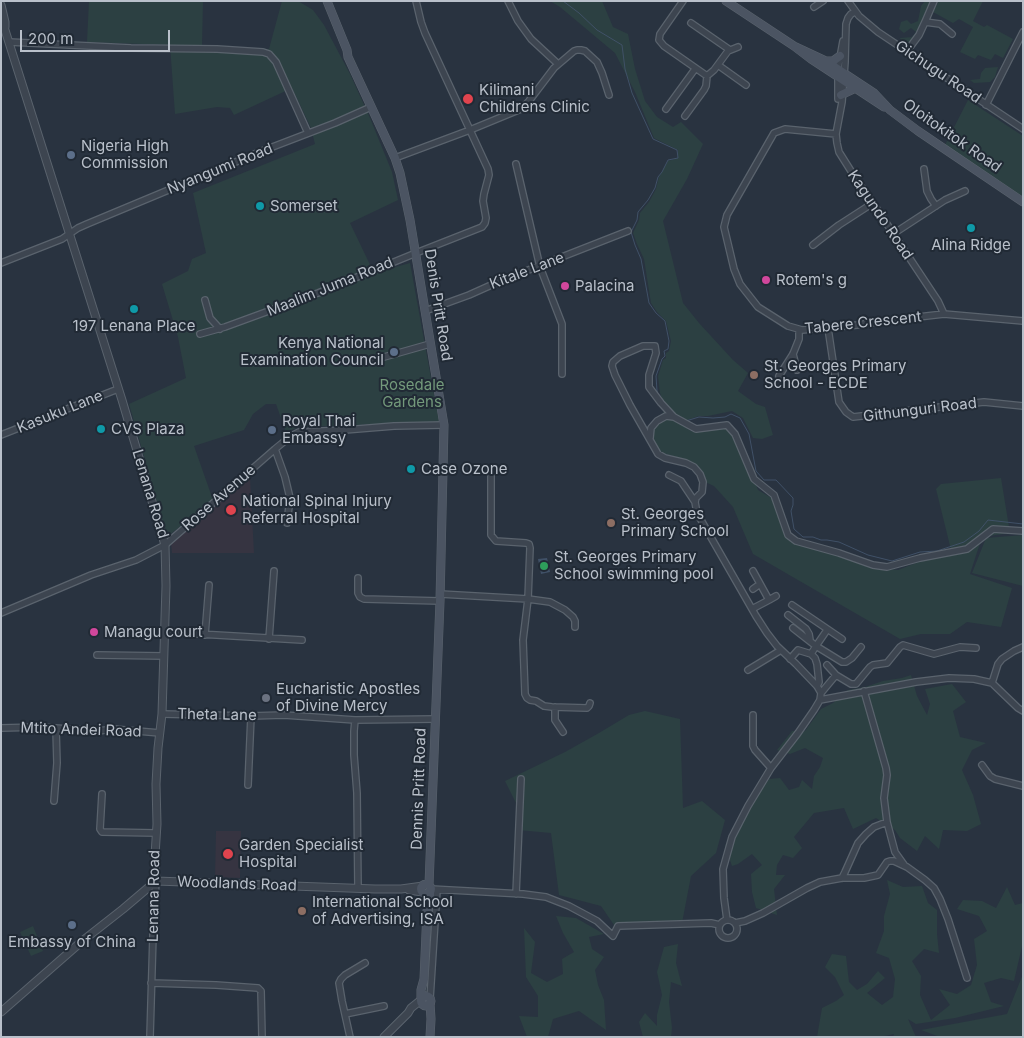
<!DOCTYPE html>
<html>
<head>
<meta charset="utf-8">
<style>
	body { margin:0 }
	#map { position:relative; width:1024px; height:1038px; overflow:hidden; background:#293340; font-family:Inter,sans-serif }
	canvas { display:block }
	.frame { position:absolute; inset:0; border:2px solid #b9c0ca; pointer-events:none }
	.scale { position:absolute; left:20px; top:30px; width:150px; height:22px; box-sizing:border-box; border:2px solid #b9c0ca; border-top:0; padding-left:6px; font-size:15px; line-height:18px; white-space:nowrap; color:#b9c0ca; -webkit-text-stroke:4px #212a35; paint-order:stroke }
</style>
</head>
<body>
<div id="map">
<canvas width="1024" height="1038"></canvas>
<div class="frame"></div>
<div class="scale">200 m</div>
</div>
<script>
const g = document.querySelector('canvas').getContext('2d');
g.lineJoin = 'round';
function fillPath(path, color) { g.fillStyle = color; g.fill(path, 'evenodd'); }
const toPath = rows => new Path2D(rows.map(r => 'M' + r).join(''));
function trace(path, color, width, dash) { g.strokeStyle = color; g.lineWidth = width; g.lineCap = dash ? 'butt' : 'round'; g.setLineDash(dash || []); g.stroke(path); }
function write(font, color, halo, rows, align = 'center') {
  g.font = font + ' Inter,sans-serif'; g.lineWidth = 4; g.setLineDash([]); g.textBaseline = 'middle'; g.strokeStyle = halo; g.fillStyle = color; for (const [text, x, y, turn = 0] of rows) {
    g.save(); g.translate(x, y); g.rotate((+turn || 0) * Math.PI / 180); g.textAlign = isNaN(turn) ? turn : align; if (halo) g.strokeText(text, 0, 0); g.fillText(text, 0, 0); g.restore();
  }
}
fillPath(toPath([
	[250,477,254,553,172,553,171,543],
	[216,831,241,831,240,878,215,877]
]), '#363441');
fillPath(toPath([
	[89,1,203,1,202,45,269,49,282,1,298,1,313,10,324,25,350,74,370,118,392,172,398,200,350,223,374,273,410,263,439,422,299,427,286,432,276,404,266,404,253,414,244,430,194,446,213,500,167,537,129,404,186,378,178,337,162,284,188,271,192,259,206,253,193,193,315,144,311,128,292,88,234,115,230,108,217,107,175,114,170,45,87,42],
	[550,1,602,1,613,27,628,34,635,69,645,101,657,117,673,127,681,122,703,144,687,179,663,221,683,303,699,323,733,360,748,373,738,391,756,404,765,407,773,435,762,439,753,438,743,418,732,411,708,416,699,416,687,420,675,414,663,402,660,393,658,376,663,360,666,358,666,353,669,351,671,341,666,321,657,312,651,303,644,259,637,244,633,233,639,220,640,213,649,202,656,189,659,177,668,161,678,158,678,150,654,138,635,92,615,53,560,7],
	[925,1,935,1,930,4,925,13,920,27,918,40,909,44,903,44,900,38,912,37,916,32,911,28,904,33,899,29,901,22,907,20,911,24,918,21,921,6],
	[939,1,983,1,973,21,984,27,987,25,1013,39,1003,58,995,54,991,60,978,55,975,59,960,52,973,27,959,19,953,23,933,12],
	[998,67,995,77,990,82,974,83,970,80,980,79,981,73,985,68],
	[968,100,1023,136,1023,197,945,145],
	[664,411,691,431,698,432,727,427,732,430,748,462,758,490,775,500,788,539,841,556,865,566,898,570,924,560,952,554,936,489,941,484,1001,478,1010,533,982,537,970,574,1012,588,1001,627,967,622,950,634,921,634,900,639,753,554,733,507,714,486,705,482,702,473,679,458,663,453,659,450,651,435],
	[1023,535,1023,586,972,573,986,538],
	[911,675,917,696,927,715,930,704,925,689,952,684,966,702,953,711,960,737,986,743,972,750,962,770,973,795,981,824,967,831,943,830,939,849,925,836,917,851,900,838,895,830,876,818,853,829,844,808,814,813,794,837,802,848,793,858,783,855,777,865,776,875,785,875,774,889,777,915,756,908,752,892,751,874,762,865,752,854,738,864,732,866,725,846,743,810,759,793,769,779,780,778,789,790,799,787,802,780,812,789,814,776,820,767,823,758,805,748,790,754,777,750,792,731,805,731,821,709,833,703,848,690,865,687,883,681,902,678],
	[645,711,680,719,683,808,702,801,725,820,716,853,691,876,682,923,614,925,601,906,559,895,551,833,518,830,517,805,505,781,565,752,599,733,629,715],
	[887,880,903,887,922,886,928,903,937,910,937,934,939,953,924,949,912,961,921,976,920,995,931,1020,950,1005,939,989,957,994,971,985,977,965,974,939,987,931,979,916,957,909,963,900,982,901,996,908,1007,887,1015,905,1023,903,1023,942,1014,981,1001,978,984,983,991,1002,1004,1006,955,1018,916,1024,908,1019,916,1037,893,1037,894,1034,880,1037,817,1037,822,1008,836,1001,844,995,835,977,825,967,832,954,846,956,849,982,857,990,867,984,878,971,885,978,867,993,882,1005,893,997,895,979,889,958,876,953,884,931,884,916,890,894],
	[556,916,576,918,604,934,589,937,592,949,604,957,595,970,598,985,604,1000,606,1030,579,1011,553,1019,548,1037,527,1037,519,1016,538,1017,538,996,526,977,524,928,535,942,531,973,547,982,563,974,562,959,574,952,563,933],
	[33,926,43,951,31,956,20,932],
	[678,944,676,963,682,986,671,982,669,1002,672,1028,671,1037,643,1037,639,1022,645,1013,657,1026,657,1015,662,995,657,972,664,947],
	[1023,974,1023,1037,940,1037,921,1030,1007,1014]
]), '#2c4042');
fillPath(toPath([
	[547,558,550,572,541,574,538,559]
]), '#405167');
trace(toPath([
	[563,1,579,13,597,30,622,45,625,69,632,93,653,139,677,150,678,158,668,160,662,172,658,177,655,188,648,200,638,212,637,220,631,232,635,245,641,259,649,303,656,313,665,321,669,341,668,349,664,351,665,356,662,359,656,376,657,391,659,396],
	[686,421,699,417,713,418,725,417,731,414,740,418,749,434,756,471,764,480,776,480,793,498,793,505,791,511,794,529,803,537,813,537,821,540,827,540,839,542,868,555,892,561,920,552,937,551,964,542,979,531,988,520,1023,524]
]), '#405167', 1);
const minor = toPath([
	[508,1,518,21,531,39,558,64],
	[683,1,660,34,659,40,664,46,707,76,714,70,728,51,738,47],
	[848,1,859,16,878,32,1023,129],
	[814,7,823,1],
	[855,12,851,14,848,18,846,24,845,62,842,102,836,134,837,143,839,152,856,179,873,203,938,301,944,314],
	[925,22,940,24,952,34],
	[691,23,730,50],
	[9,42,131,48,217,49,263,52,269,54,276,62,308,133],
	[907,51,919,35,925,22,934,1],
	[718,65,746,85],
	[838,99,838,69,843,41],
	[986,105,1023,32],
	[666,109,695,69],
	[685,116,704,90,706,86,707,76],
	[836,134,785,129,774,133,727,215,724,227,734,269,740,284,758,307,788,326,802,330,857,325,892,320,944,314,1023,321],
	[395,158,470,130,521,109,529,101,554,68,574,51,577,50,581,50,585,51,597,62,602,73,609,95],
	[516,164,540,267,562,324,562,374],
	[924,169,927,191,931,199,936,206],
	[893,234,945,200,965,191],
	[813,245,839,225,873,203],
	[1,263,62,239,78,228,87,224,262,151,335,123,371,107],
	[205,300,210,318,220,329],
	[425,311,469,295,498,282,628,231],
	[828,328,839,402,846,412,853,417,984,402,1023,406],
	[200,334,225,327,318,293,416,253,482,227,485,223,486,218,483,201,484,194,489,175,488,169,425,33,421,22,416,1],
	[793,354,797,370],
	[370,361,430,344],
	[779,376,793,354,799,339,799,330],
	[1,435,118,389],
	[650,438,651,428,657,421,666,416,674,417],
	[275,449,285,477,290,498,287,523],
	[669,475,681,481,695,502],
	[753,571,769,600,776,596],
	[358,578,358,593,360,597,364,599,440,601],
	[753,589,760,584],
	[440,594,528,599,530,548,529,544,526,543,496,541,491,535,491,470],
	[792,605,842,639],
	[752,609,769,600],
	[1,613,91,575,136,560,165,545,275,449,291,436,299,432,345,430,394,426,444,425],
	[788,615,806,629,809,634,810,640],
	[575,627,575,621,573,617,565,610,550,602,528,599,523,640,525,694,527,698,530,700,536,701,544,706,552,707,587,708,589,706,590,703],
	[793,628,816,646,827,630],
	[165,632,302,640],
	[205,635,209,585],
	[269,639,274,571],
	[811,654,816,646,842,662,846,662,852,658,861,647],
	[97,655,164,656],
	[790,659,798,650,811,654,815,658,817,664,819,682,817,686],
	[827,665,836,675],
	[748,670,781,650],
	[992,683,1018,708,1023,711],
	[864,691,886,768,887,775,884,798,887,822,895,852,905,866],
	[821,693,836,675,851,684,856,684,870,667,873,665,887,663,900,647,903,645,934,654,960,647,976,648],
	[820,700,916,682,949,678,974,679,992,683,998,664,1002,659,1014,651,1023,647],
	[555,707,555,720,563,732],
	[162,714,251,716,284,715,355,720,354,731,354,755,357,793,358,888],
	[753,715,753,746,755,750,771,768],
	[355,720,435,719],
	[1,728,41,727,98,731,114,729,160,733],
	[982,765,990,776,995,779,1023,786],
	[248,785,251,716],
	[102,794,100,829,102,832,156,833],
	[54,801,57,763,56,729],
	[842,878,845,872,858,843,866,834,874,827,887,822],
	[431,889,523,894,546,897,569,906,597,921,613,936,618,926,711,923,720,925],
	[516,894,521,779],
	[727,920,724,898,723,869,732,837,748,806,771,768,798,733,814,710,820,700,821,693,817,686,796,664,777,646,767,633,756,616,697,513,695,502,696,498,702,492,703,482,700,474,694,467,686,463,665,458,658,454,630,405,615,375,612,366,613,362,620,356,643,346,655,346,656,353,649,375,649,387,661,403,674,417,696,429,727,425,735,434,754,479,774,495,788,535,796,541,839,553,873,565,887,567,920,558,967,549,993,529,1023,531],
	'719 929a9 9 0 1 1 18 0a9 9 0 1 1-18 0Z',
	[735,923,745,921,763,913,807,888,820,882,842,878,864,878,878,875,887,862,890,861,894,861,907,867,925,880,934,888,940,899,948,919,967,978],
	[151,983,216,985,258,988,261,991,262,1037],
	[430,999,437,890],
	[345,1014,384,1006],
	[150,1037,153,935,156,881],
	[350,1037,342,1001,339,983,341,979,345,975,365,963]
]);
const tertiary = toPath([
	[1,5,5,22,5,27],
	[1,22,5,30,122,400,165,545,166,586,162,714,158,748,156,784,157,824,155,855,156,881],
	[409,890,422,892],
	[1,1012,81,942,123,909,156,881,375,889,401,889,423,886],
	[384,1037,408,1013,411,1008,421,1000]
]);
const secondary = toPath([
	[327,1,347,50,348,57,395,158,400,173,410,220,444,425,440,601,429,885],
	[726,1,794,46,811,59,884,107],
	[794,46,824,60,874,93,890,110,918,131,1023,202],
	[826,61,833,61,840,56],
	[841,95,856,88],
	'421 889a5 5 0 1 1 10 0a5 5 0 1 1-10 0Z',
	'421 1001a5 5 0 1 1 10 0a5 5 0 1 1-10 0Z',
	[421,1000,421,990,424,979,427,911,429,906,430,893],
	[430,1003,431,1019,430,1037]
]);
trace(minor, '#5a636d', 8);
trace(tertiary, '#5a636d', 9);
trace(secondary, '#5a636d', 9);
trace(minor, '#3d4550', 5.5);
trace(tertiary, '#3d4550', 7);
trace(secondary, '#4b5462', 8);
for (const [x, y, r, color] of [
	[468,99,6,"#e0444e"],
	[71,155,5,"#5c6f8a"],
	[260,206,5,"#0f9aa8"],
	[971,228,5,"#0f9aa8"],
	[766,280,5,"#d1479c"],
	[565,286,5,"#d1479c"],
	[134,309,5,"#0f9aa8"],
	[394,352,5,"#5c6f8a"],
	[754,375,5,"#8d6e63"],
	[101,429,5,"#0f9aa8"],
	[272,430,5,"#5c6f8a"],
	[411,469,5,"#0f9aa8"],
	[231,510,6,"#e0444e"],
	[611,523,5,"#8d6e63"],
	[544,566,5,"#2e9e5b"],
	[94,632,5,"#d1479c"],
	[266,698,5,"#6b7280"],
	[228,854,6,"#e0444e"],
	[302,911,5,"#8d6e63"],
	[72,925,5,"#5c6f8a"]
]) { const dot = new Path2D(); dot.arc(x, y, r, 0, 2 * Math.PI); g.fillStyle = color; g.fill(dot); trace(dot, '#212a35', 2); }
write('15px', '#b9c0ca', '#212a35', [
	["Gichugu Road",938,72,34],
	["Oloitokitok Road",952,136,35],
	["Nyangumi Road",220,169,-22],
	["Kagundo Road",880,215,56],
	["Kitale Lane",527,271,-21],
	["Maalim Juma Road",330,287,-22],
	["Denis Pritt Road",438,305,81],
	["Tabere Crescent",863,323,-6],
	["Githunguri Road",920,410,-7],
	["Kasuku Lane",60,412,-22],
	["Lenana Road",150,494,73],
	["Rose Avenue",219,498,-41],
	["Theta Lane",217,715,1],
	["Mtito Andei Road",81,730,2],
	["Dennis Pritt Road",419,789,-88],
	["Woodlands Road",237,884,2],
	["Lenana Road",154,896,-89]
]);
write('15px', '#b9c0ca', '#212a35', [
	["Kilimani",479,90],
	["Childrens Clinic",479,107],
	["Nigeria High",81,146],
	["Commission",81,163],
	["Somerset",270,206],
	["Alina Ridge",971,245,"center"],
	["Rotem's g",776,280],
	["Palacina",575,286],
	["197 Lenana Place",134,326,"center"],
	["Kenya National",384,343,"right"],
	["Examination Council",384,360,"right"],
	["St. Georges Primary",764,366],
	["School - ECDE",764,383],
	["Royal Thai",282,421],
	["Embassy",282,438],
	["CVS Plaza",111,429],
	["Case Ozone",421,469],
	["National Spinal Injury",242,501],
	["Referral Hospital",242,518],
	["St. Georges",621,514],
	["Primary School",621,531],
	["St. Georges Primary",554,557],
	["School swimming pool",554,574],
	["Managu court",104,632],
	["Eucharistic Apostles",276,689],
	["of Divine Mercy",276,706],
	["Garden Specialist",239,845],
	["Hospital",239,862],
	["International School",312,902],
	["of Advertising, ISA",312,919],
	["Embassy of China",72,942,"center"]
], 'left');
write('15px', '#73997b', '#212a35', [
	["Rosedale",412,385],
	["Gardens",412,402]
]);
</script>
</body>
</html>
